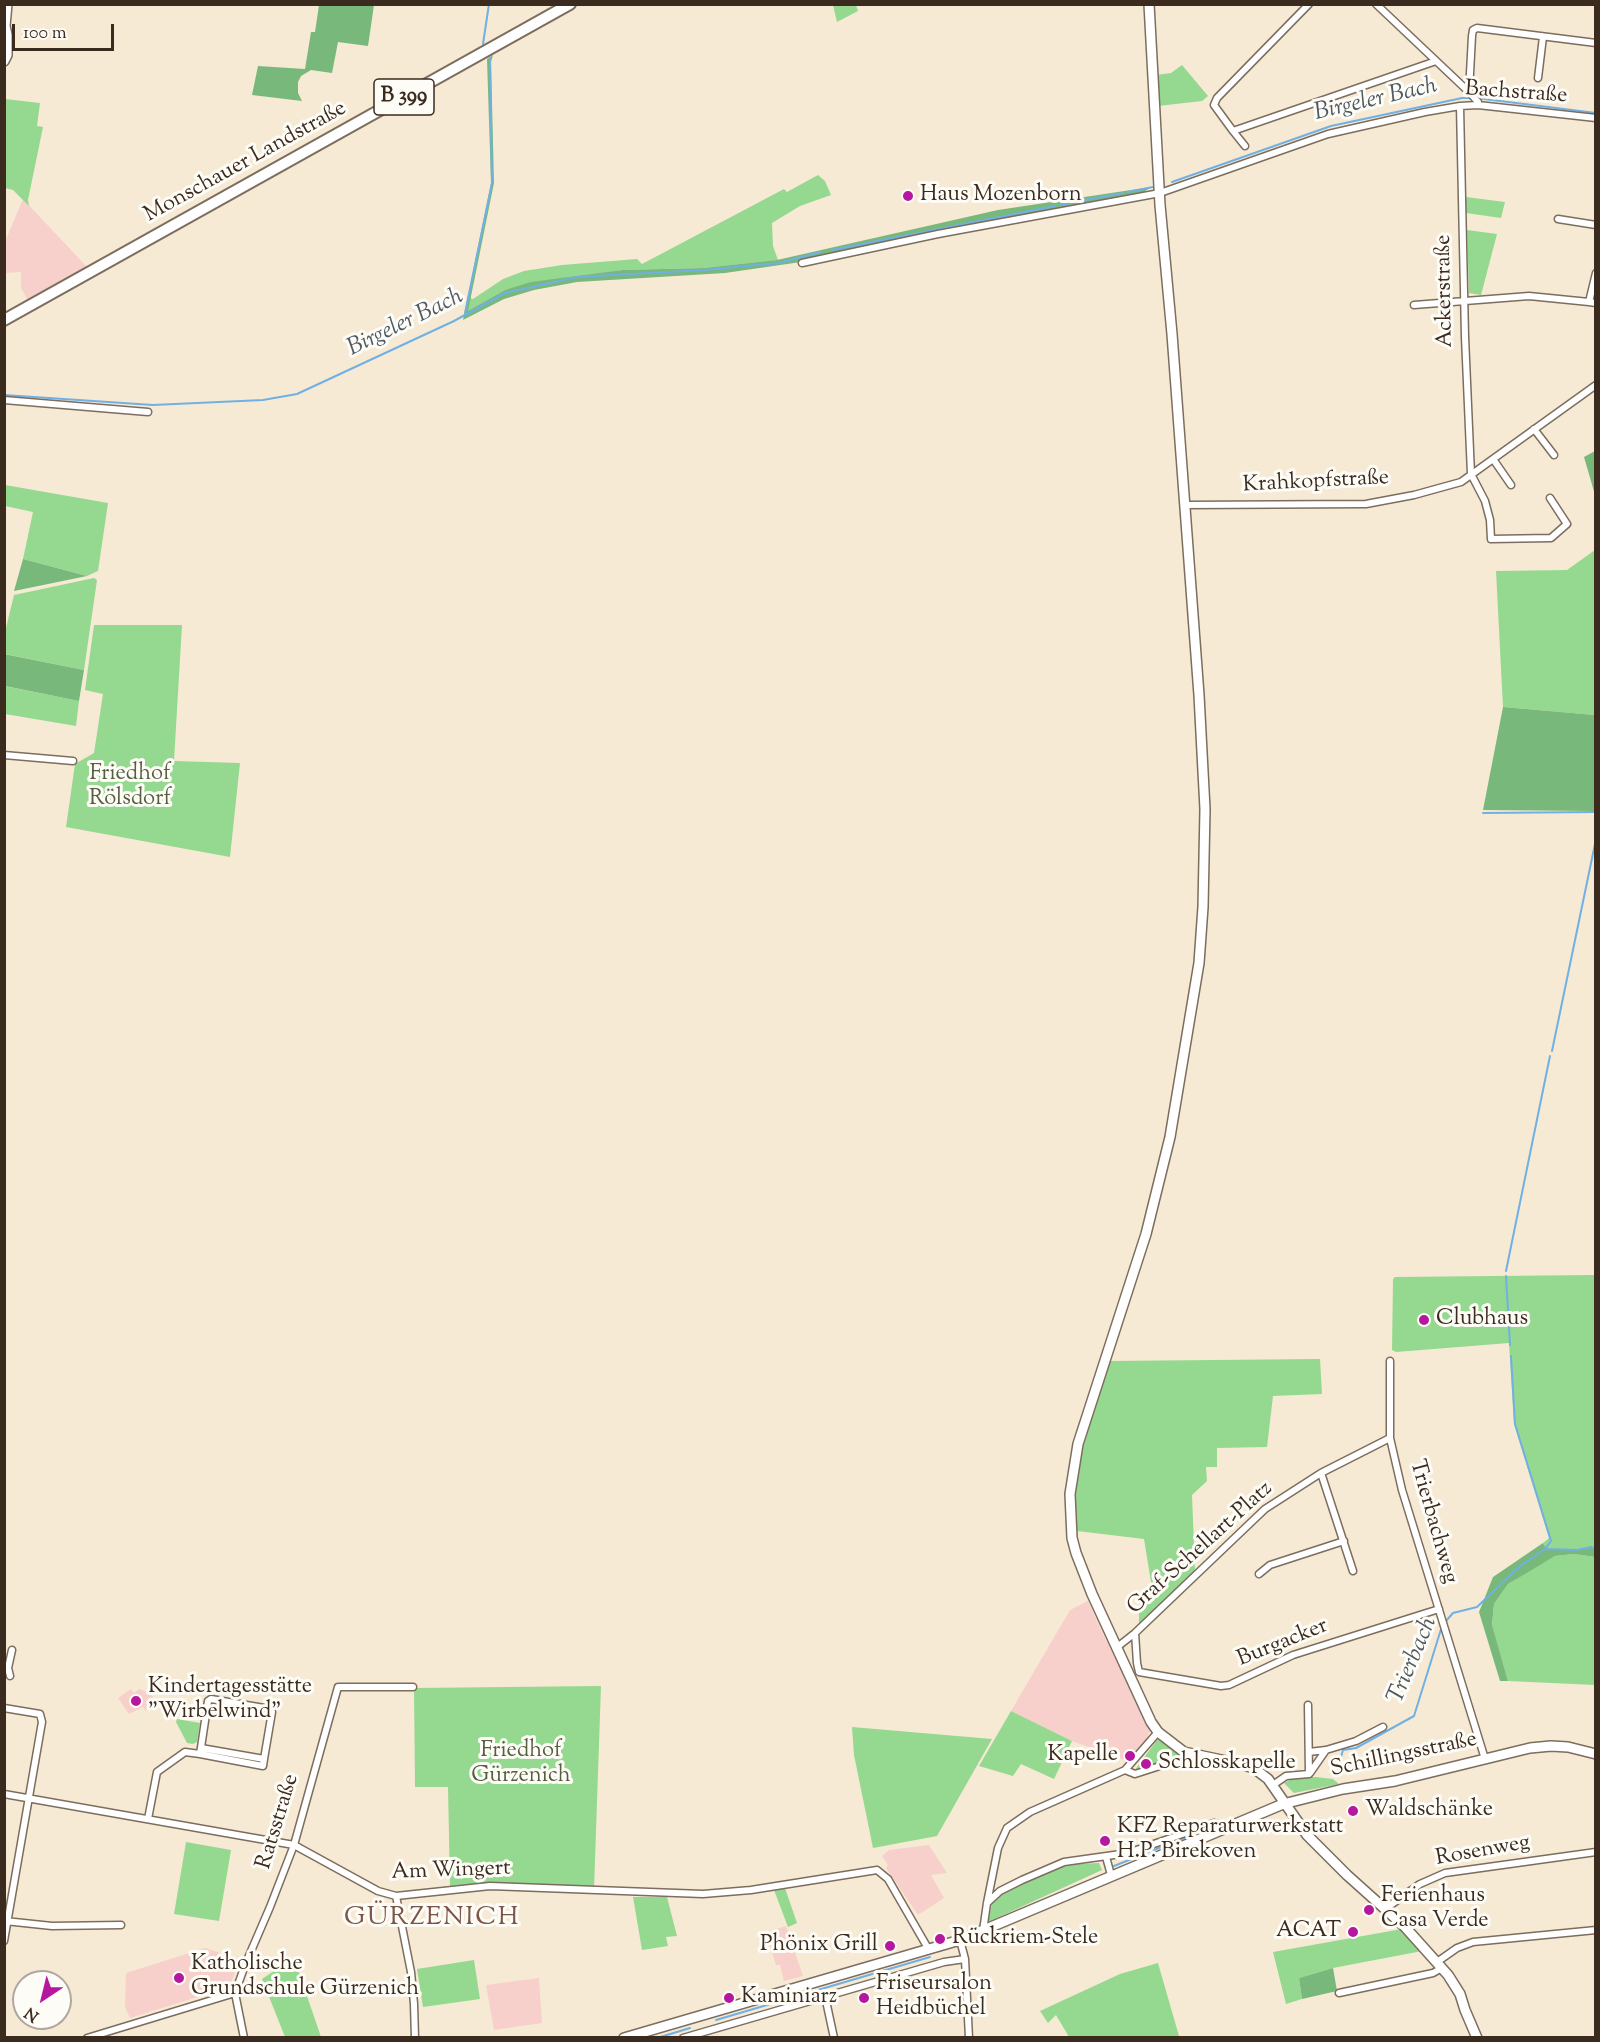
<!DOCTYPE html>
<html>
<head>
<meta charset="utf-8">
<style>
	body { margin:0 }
	#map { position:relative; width:1600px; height:2042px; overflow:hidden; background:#f6ead4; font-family:"Sorts Mill Goudy",serif }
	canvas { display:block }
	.frame { position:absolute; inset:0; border:6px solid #3b2a1e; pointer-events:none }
	.north { position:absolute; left:12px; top:1970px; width:60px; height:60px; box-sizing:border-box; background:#fdfcf7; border:2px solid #afa8a0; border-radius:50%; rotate:215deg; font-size:16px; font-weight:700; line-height:24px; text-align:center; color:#3b2a1e }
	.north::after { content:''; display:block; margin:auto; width:21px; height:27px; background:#b5179e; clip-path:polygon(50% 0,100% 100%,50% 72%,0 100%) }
	.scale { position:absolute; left:12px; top:24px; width:102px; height:27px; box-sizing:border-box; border:3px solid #3b2a1e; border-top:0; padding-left:8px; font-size:18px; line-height:21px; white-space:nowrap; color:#3b2a1e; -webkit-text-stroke:4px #fdfcf7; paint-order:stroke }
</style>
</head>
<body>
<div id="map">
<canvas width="1600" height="2042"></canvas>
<div class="frame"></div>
<div class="north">N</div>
<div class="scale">100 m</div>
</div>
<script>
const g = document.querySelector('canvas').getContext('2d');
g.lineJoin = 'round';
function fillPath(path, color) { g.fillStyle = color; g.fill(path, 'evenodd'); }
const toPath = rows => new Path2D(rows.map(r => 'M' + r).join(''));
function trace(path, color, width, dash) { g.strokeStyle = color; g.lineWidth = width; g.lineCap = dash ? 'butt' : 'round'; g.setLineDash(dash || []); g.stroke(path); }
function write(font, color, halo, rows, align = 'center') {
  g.font = font + ' "Sorts Mill Goudy",serif'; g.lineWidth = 6; g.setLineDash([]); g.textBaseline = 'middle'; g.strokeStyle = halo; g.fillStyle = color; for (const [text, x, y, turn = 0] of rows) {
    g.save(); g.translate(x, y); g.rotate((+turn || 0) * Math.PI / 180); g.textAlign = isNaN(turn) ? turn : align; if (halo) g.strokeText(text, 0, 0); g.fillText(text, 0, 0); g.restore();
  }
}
fillPath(toPath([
	[23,199,88,268,28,300,21,288,21,272,5,273,4,244],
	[1088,1601,1102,1632,1151,1729,1145,1741,1127,1761,1072,1741,1011,1711,1070,1610],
	[131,1689,134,1693,139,1689,148,1692,153,1697,146,1711,143,1707,129,1714,118,1698],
	[929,1845,947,1873,931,1875,944,1898,918,1915,886,1868,888,1865,882,1856,889,1850],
	[786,1926,803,1976,784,1981,780,1965,776,1965,766,1932],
	[205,1948,240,1959,231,1983,220,1990,130,2018,125,2007,126,1973],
	[539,1978,542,2023,494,2030,486,1985]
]), '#f7d0cb');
fillPath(toPath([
	[833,5,856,5,858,11,837,22],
	[1182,65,1208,96,1202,101,1158,106,1156,75,1171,73],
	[5,99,40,103,37,126,43,127,28,200,29,206,13,190,5,188],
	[818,175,825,181,831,195,800,206,772,223,773,246,778,260,703,268,623,270,505,290,467,312,470,298,473,299,503,279,524,271,562,265,637,259,642,264,784,189,787,192],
	[1466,197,1505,202,1501,218,1466,213],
	[1467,230,1497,234,1481,295,1469,293],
	[5,485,108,503,98,571,87,576,23,559,33,512,5,506],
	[1595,550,1595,715,1503,707,1496,571,1567,570],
	[94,578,97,580,84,670,5,654,5,632,14,595],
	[94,625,182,625,174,761,240,763,230,857,66,827,75,764,94,753,103,694,85,690],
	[4,686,79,701,76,726,5,714],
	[1595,1275,1595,1549,1591,1547,1577,1551,1545,1549,1543,1543,1549,1538,1514,1424,1509,1343,1396,1352,1392,1350,1393,1279,1395,1277],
	[1320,1359,1322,1394,1273,1396,1267,1447,1217,1448,1217,1467,1206,1467,1207,1481,1192,1495,1195,1571,1139,1625,1139,1598,1152,1588,1144,1539,1077,1531,1075,1497,1079,1461,1109,1361],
	[1574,1554,1595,1557,1595,1685,1508,1681,1492,1626,1494,1604,1508,1584,1529,1570,1555,1556],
	[601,1686,594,1889,486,1883,450,1886,448,1787,415,1787,414,1688],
	[1011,1711,1072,1741,1054,1779,1021,1764,1013,1776,979,1766],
	[177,1719,200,1723,197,1742,193,1744,187,1743,176,1722],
	[852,1727,992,1739,937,1836,873,1848,854,1755],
	[1157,1740,1163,1741,1177,1752,1188,1757,1187,1761,1168,1762,1137,1771,1135,1770],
	[1316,1777,1333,1779,1339,1784,1294,1793,1284,1783,1293,1778],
	[186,1842,231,1850,219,1921,174,1914],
	[1099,1863,1102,1870,988,1922,992,1903,1002,1894,1023,1882,1051,1869,1077,1864],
	[785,1888,797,1923,788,1927,774,1890],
	[633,1897,667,1897,677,1936,666,1937,668,1946,642,1950],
	[1402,1929,1422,1951,1333,1968,1299,1978,1302,1999,1286,2004,1273,1952],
	[474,1960,480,1999,423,2007,417,1969],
	[295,1961,321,2037,285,2037,262,1979,277,1969],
	[1158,1963,1179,2036,1069,2037,1056,2015,1048,2023,1040,2011,1120,1974]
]), '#95d890');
fillPath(toPath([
	[319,5,374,5,368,46,338,42,332,73,311,70,301,76,298,82,298,93,302,101,252,95,258,66,305,69,311,32,315,32],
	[493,55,491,62,494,183,468,311,505,290,531,282,623,270,703,268,777,260,998,210,1151,187,1144,192,801,262,725,273,577,282,534,290,504,299,463,320,491,183,487,59],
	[1595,451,1595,495,1584,457],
	[23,559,87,576,14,591],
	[4,654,84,670,79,701,5,686],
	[1503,707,1595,715,1594,811,1483,810],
	[1543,1543,1546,1549,1577,1550,1591,1547,1595,1549,1595,1557,1574,1554,1555,1556,1508,1584,1494,1604,1492,1625,1508,1681,1500,1681,1479,1612,1493,1577],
	[1333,1968,1337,1991,1302,1999,1299,1978]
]), '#78b87a');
trace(toPath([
	[483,44,489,4],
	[1476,98,1596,113],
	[1172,182,1331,126,1462,98,1471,98],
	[1128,192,1153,187],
	[1060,205,1123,193],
	[832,250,1055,206],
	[465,313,492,183,490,58],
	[4,395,153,405,263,400,297,394,454,321,505,293,577,277,704,270,779,263,821,252],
	[1483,813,1594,812],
	[1552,1051,1596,839],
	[1506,1271,1550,1056],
	[1506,1276,1510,1345],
	[1511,1356,1515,1424,1551,1541,1545,1549],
	[1446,1621,1453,1613,1477,1607,1520,1566,1545,1549,1577,1550,1591,1547,1596,1549],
	[1336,1774,1343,1750,1356,1748,1414,1716,1442,1626],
	[1114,1866,1209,1828],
	[716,2020,930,1957],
	[657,2038,690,2028]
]), '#71b0e4', 2);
const street = toPath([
	[1309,4,1217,98,1214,105,1233,131,1436,61],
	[1376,4,1469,92,1478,102,1478,105],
	[1538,78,1543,37],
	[1469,92,1472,36,1473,30,1477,28,1596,43],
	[1460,106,1465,337,1471,474,1485,501,1490,520,1491,539,1551,538,1567,524,1550,498],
	[1233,131,1245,146],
	[1558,219,1596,225],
	[802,263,938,234,1160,193,1328,134,1425,112,1460,106,1478,105,1596,118],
	[1596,273,1589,302,1596,303],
	[1414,305,1529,296,1589,302],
	[4,400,148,412],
	[1534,429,1554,455],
	[1493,459,1511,485],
	[1185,505,1366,504,1414,495,1461,482,1596,385],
	[4,755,73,761],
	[1390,1361,1390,1438,1402,1490,1485,1759],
	[1321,1473,1353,1571],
	[1259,1574,1270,1565,1344,1541],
	[1135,1633,1265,1509,1321,1473,1390,1438],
	[1116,1648,1135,1633,1137,1663,1139,1672,1221,1686,1229,1685,1293,1655,1439,1609],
	[10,1676,8,1668,12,1650],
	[4,1708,40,1714,42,1722,4,1941],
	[1326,1750,1356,1741,1383,1727],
	[1309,1752,1326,1750,1310,1773],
	[200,1754,263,1766,264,1759,201,1748],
	[1125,1770,1135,1774,1166,1764],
	[1273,1785,1286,1776,1309,1774,1308,1705],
	[4,1794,294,1845,378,1891,396,1896,490,1886,703,1894,751,1890,877,1870,888,1879,929,1950],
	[148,1819,157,1772,185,1752,200,1754,208,1701,211,1699,270,1709,272,1712,264,1759],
	[1106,1857,1111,1875],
	[396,1896,411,1972,414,2004,415,2038],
	[987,1903,1000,1891,1022,1880,1064,1862,1128,1853,1214,1823,1225,1827],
	[1385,1909,1420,1884,1445,1873,1596,1852],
	[5,1921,52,1926,121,1925],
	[983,1931,987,1903,998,1848,1007,1828,1030,1812,1125,1770,1158,1732],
	[960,1940,965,1959,969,2038],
	[1437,1962,1457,1948,1473,1942,1596,1930],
	[1339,1993,1433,1973,1442,1968],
	[825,1996,834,2038],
	[87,2038,235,1993],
	[244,2038,235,1993,245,1965,270,1907,294,1845,338,1687,413,1687],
	[683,2038,944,1962,965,1959]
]);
const secondary = toPath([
	[1149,4,1160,205,1172,334,1199,695,1205,809,1203,907,1199,963,1170,1137,1146,1234,1078,1444,1070,1494,1072,1538,1076,1553,1092,1594,1151,1722,1158,1732,1184,1752,1245,1765,1255,1769,1268,1779,1307,1835,1347,1875,1405,1927,1448,1975,1460,1994,1465,2010,1477,2038],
	[4,61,7,55,7,35,5,26,7,4],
	[624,2038,960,1940,1283,1804,1343,1789,1395,1781,1530,1748,1551,1746,1568,1747,1596,1754]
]);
const primary = toPath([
	[4,320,570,4]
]);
trace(street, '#7c6d5e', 9);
trace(secondary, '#7c6d5e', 12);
trace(primary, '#7c6d5e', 14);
trace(street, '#fff', 6);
trace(secondary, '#fff', 9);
trace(primary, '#fff', 10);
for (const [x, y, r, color] of [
	[908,196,6,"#b5179e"],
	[1424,1320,6,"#b5179e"],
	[136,1701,6,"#b5179e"],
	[1130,1756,6,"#b5179e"],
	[1146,1764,6,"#b5179e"],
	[1353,1811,6,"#b5179e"],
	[1105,1841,6,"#b5179e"],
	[1369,1910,6,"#b5179e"],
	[1353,1932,6,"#b5179e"],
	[940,1939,6,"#b5179e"],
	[890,1946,6,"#b5179e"],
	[179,1978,6,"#b5179e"],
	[729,1998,6,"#b5179e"],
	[864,1998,6,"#b5179e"]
]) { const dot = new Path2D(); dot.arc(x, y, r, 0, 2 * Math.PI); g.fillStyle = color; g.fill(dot); trace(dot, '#fdfcf7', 2); }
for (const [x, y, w] of [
	[404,97,60]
]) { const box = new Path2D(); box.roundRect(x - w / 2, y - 18, w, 36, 4.5); g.fillStyle = '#fdfcf7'; g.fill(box); trace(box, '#3b2a1e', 1.5); }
write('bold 21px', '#3b2a1e', null, [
	["B 399",404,97]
]);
write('22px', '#3b2a1e', '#fdfcf7', [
	["Bachstraße",1516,94,4],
	["Monschauer Landstraße",246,163,-29],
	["Ackerstraße",1446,291,-91],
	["Krahkopfstraße",1316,483,-3],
	["Trierbachweg",1432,1522,74],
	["Graf-Schellart-Platz",1201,1549,-42],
	["Burgacker",1283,1644,-22],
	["Schillingsstraße",1404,1756,-12],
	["Ratsstraße",279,1822,-73],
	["Rosenweg",1483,1852,-10],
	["Am Wingert",451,1872,-2]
]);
write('22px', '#3b2a1e', '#fdfcf7', [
	["Haus Mozenborn",920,196],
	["Clubhaus",1436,1320],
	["Kindertagesstätte",148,1688],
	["\"Wirbelwind\"",148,1713],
	["Kapelle",1118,1756,"right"],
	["Schlosskapelle",1158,1764],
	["Waldschänke",1365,1811],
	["KFZ Reparaturwerkstatt",1117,1828],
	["H.P. Birekoven",1117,1853],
	["Ferienhaus",1381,1897],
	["Casa Verde",1381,1922],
	["ACAT",1341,1932,"right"],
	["Rückriem-Stele",952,1939],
	["Phönix Grill",878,1946,"right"],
	["Katholische",191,1965],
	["Grundschule Gürzenich",191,1990],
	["Friseursalon",876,1985],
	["Heidbüchel",876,2010],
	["Kaminiarz",741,1998]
], 'left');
write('22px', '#565e40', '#fdfcf7', [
	["Friedhof",130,775],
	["Rölsdorf",130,800],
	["Friedhof",521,1752],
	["Gürzenich",521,1777]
]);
write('italic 24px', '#4e5963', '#fdfcf7', [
	["Birgeler Bach",1376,101,-13],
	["Birgeler Bach",406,324,-26],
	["Trierbach",1414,1661,-67]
]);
g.letterSpacing = '1.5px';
write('26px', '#7d5548', '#fdfcf7', [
	["GÜRZENICH",432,1920]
]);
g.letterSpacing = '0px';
</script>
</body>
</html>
